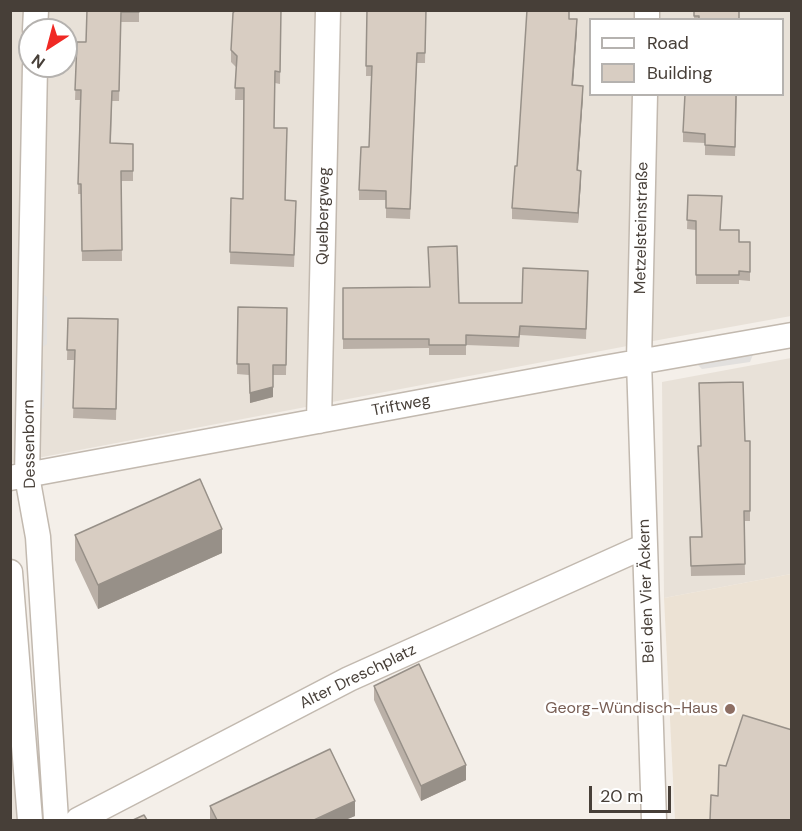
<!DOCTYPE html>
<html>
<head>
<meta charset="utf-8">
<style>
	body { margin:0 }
	#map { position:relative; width:802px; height:831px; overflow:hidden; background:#f4efe9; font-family:"DM Sans",sans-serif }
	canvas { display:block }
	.frame { position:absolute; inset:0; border:12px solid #473f38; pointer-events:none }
	.legend { position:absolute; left:589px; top:18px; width:195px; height:78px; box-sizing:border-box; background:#fff; border:2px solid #b5b2af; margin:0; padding:8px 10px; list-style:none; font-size:18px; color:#473f38 }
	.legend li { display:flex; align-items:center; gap:12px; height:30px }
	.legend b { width:30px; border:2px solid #b5b2af }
	.north { position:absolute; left:18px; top:18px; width:60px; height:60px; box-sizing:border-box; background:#fff; border:2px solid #b5b2af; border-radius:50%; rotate:216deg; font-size:16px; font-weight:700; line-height:24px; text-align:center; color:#473f38 }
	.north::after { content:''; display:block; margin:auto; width:21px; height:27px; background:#f02924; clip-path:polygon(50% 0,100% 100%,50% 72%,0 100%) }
	.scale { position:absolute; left:589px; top:786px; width:82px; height:27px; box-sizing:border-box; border:3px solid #473f38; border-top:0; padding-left:8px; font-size:18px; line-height:21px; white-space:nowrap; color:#473f38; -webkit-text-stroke:4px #fff; paint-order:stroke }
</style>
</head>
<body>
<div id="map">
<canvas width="802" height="831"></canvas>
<div class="frame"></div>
<ul class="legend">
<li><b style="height:8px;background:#fff"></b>Road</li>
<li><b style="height:16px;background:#d8cdc2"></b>Building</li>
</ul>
<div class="north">N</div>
<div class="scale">20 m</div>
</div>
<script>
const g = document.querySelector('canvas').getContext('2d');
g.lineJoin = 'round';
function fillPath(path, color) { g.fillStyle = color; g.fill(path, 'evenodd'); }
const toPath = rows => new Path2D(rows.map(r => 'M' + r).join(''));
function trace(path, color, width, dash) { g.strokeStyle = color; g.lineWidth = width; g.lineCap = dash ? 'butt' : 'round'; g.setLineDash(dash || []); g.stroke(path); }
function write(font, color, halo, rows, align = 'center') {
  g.font = font + ' "DM Sans",sans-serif'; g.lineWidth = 5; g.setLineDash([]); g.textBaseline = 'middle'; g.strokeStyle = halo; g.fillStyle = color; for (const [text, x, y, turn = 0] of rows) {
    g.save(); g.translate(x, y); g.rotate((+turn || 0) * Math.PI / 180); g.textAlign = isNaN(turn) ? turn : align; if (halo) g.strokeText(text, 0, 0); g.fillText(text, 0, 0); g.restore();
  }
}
fillPath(toPath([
	[11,11,791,11,791,316,664,339,11,463],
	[590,20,782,20,782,94,590,94],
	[30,30,66,30,66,66,30,66],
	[791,358,791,574,664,598,662,382],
	[11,738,18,820,11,820]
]), '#e8e1d8');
fillPath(toPath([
	[791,574,791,820,675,820,664,598]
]), '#ece2d4');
fillPath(toPath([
	[37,290,47,297,47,344,37,351],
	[754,352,750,362,702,369,695,362],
	[36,364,45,371,44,407,36,416]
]), '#e2e0de');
const street = toPath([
	[647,20,647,10],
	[35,30,36,10],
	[35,66,27,476,38,537,56,820],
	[645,94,639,361,654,820],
	[319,421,328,10],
	[10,478,604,368,792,335],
	[10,572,30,820],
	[78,820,349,679,645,546]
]);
trace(street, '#c2b9af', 27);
trace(street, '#fff', 24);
fillPath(toPath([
	[87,10,139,10,139,22,121,22,119,101,112,101,111,143,133,144,133,181,121,181,122,261,82,261,81,194,78,194,80,100,75,100,77,42,86,42],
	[281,10,280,84,275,83,274,128,286,200,296,213,294,267,230,264,231,198,243,199,244,100,235,100,236,67,231,62,231,50],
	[367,10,426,10,425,63,417,63,410,219,386,218,386,200,359,200,359,190,369,147,371,76,366,76],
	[694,10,739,20,694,20],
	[569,19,577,30,573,85,583,96,578,170,581,181,578,223,512,219,512,208,517,166],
	[737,94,735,156,705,155,705,143,683,142,683,132],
	[688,195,721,230,739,242,750,242,750,281,739,280,739,284,696,284,696,230,687,229],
	[588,280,586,339,520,335,519,347,466,345,466,355,429,355,429,348,343,349,343,288,459,303,522,303],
	[238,307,287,308,286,375,273,375,273,397,250,403,249,375,237,374],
	[68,318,118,319,116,420,73,418,75,360,67,360],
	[745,441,750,441,750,521,744,521,745,575,691,576,690,537,702,537],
	[75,535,222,553,98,609,75,560],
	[374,686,466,780,421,801,374,700],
	[210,806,355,816,345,820,210,820]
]), '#bab0a7');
fillPath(toPath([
	[577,19,577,30,572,96,572,85],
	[583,86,583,96,577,181,577,170],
	[581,171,581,181,578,223,578,213],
	[273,365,273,397,250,403,250,393],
	[222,529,222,553,98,609,98,585],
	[466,765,466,780,421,801,421,786],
	[355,801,355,816,345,820,314,820]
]), '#979088');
const building = toPath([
	[87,10,139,10,139,12,121,12,119,91,112,91,110,143,133,144,133,171,121,171,122,250,82,251,81,184,78,184,81,90,75,90,77,42,86,42,87,10],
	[235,10,281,10,280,72,275,71,274,128,287,128,285,200,296,201,294,255,230,252,231,198,243,199,244,88,235,88,237,56,231,50,233,13,235,10],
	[367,10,426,10,425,53,417,53,410,209,386,208,386,191,359,190,361,147,369,147,372,66,366,66,367,10],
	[527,10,569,10,569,19,577,19,572,85,583,86,577,170,581,171,578,213,512,208,515,166,517,166,527,10],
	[694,10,739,10,739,20,699,20,699,16,694,16,694,10],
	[685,94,736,94,735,147,705,145,705,134,683,132,685,94],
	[688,195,722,196,720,230,739,230,739,242,750,242,750,272,739,271,739,275,696,275,696,221,687,220,688,195],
	[457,246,459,303,522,303,523,268,588,271,586,329,520,326,519,337,466,335,466,345,429,345,429,339,343,339,343,288,430,287,428,247,457,246],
	[238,307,287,308,286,365,273,365,273,387,250,393,249,364,237,364,238,307],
	[68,318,118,319,116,409,73,408,75,350,67,350,68,318],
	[743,382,745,441,750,441,750,511,744,511,745,564,691,566,690,537,702,537,698,446,701,446,699,383,743,382],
	[200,479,222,529,98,585,75,535,200,479],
	[419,664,466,765,421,786,374,686,419,664],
	[743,715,792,730,792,820,710,820,711,795,718,796,719,765,726,766,743,715],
	[330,749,355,801,314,820,217,820,210,806,330,749],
	[144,815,147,820,133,820,144,815]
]);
fillPath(building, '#d8cdc2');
trace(building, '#979088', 1.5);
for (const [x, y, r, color] of [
	[730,709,6,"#8d6e63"]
]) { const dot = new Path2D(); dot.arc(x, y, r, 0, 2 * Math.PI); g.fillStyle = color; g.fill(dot); trace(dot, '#fff', 2); }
write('16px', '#473f38', '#fff', [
	["Quelbergweg",324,216,-89],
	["Metzelsteinstraße",642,228,-89],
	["Triftweg",401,406,-11],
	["Dessenborn",30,444,-91],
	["Bei den Vier Äckern",647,591,-92],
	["Alter Dreschplatz",358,677,-26]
]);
write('16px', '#785e54', '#fff', [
	["Georg-Wündisch-Haus",718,709]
], 'right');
</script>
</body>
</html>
